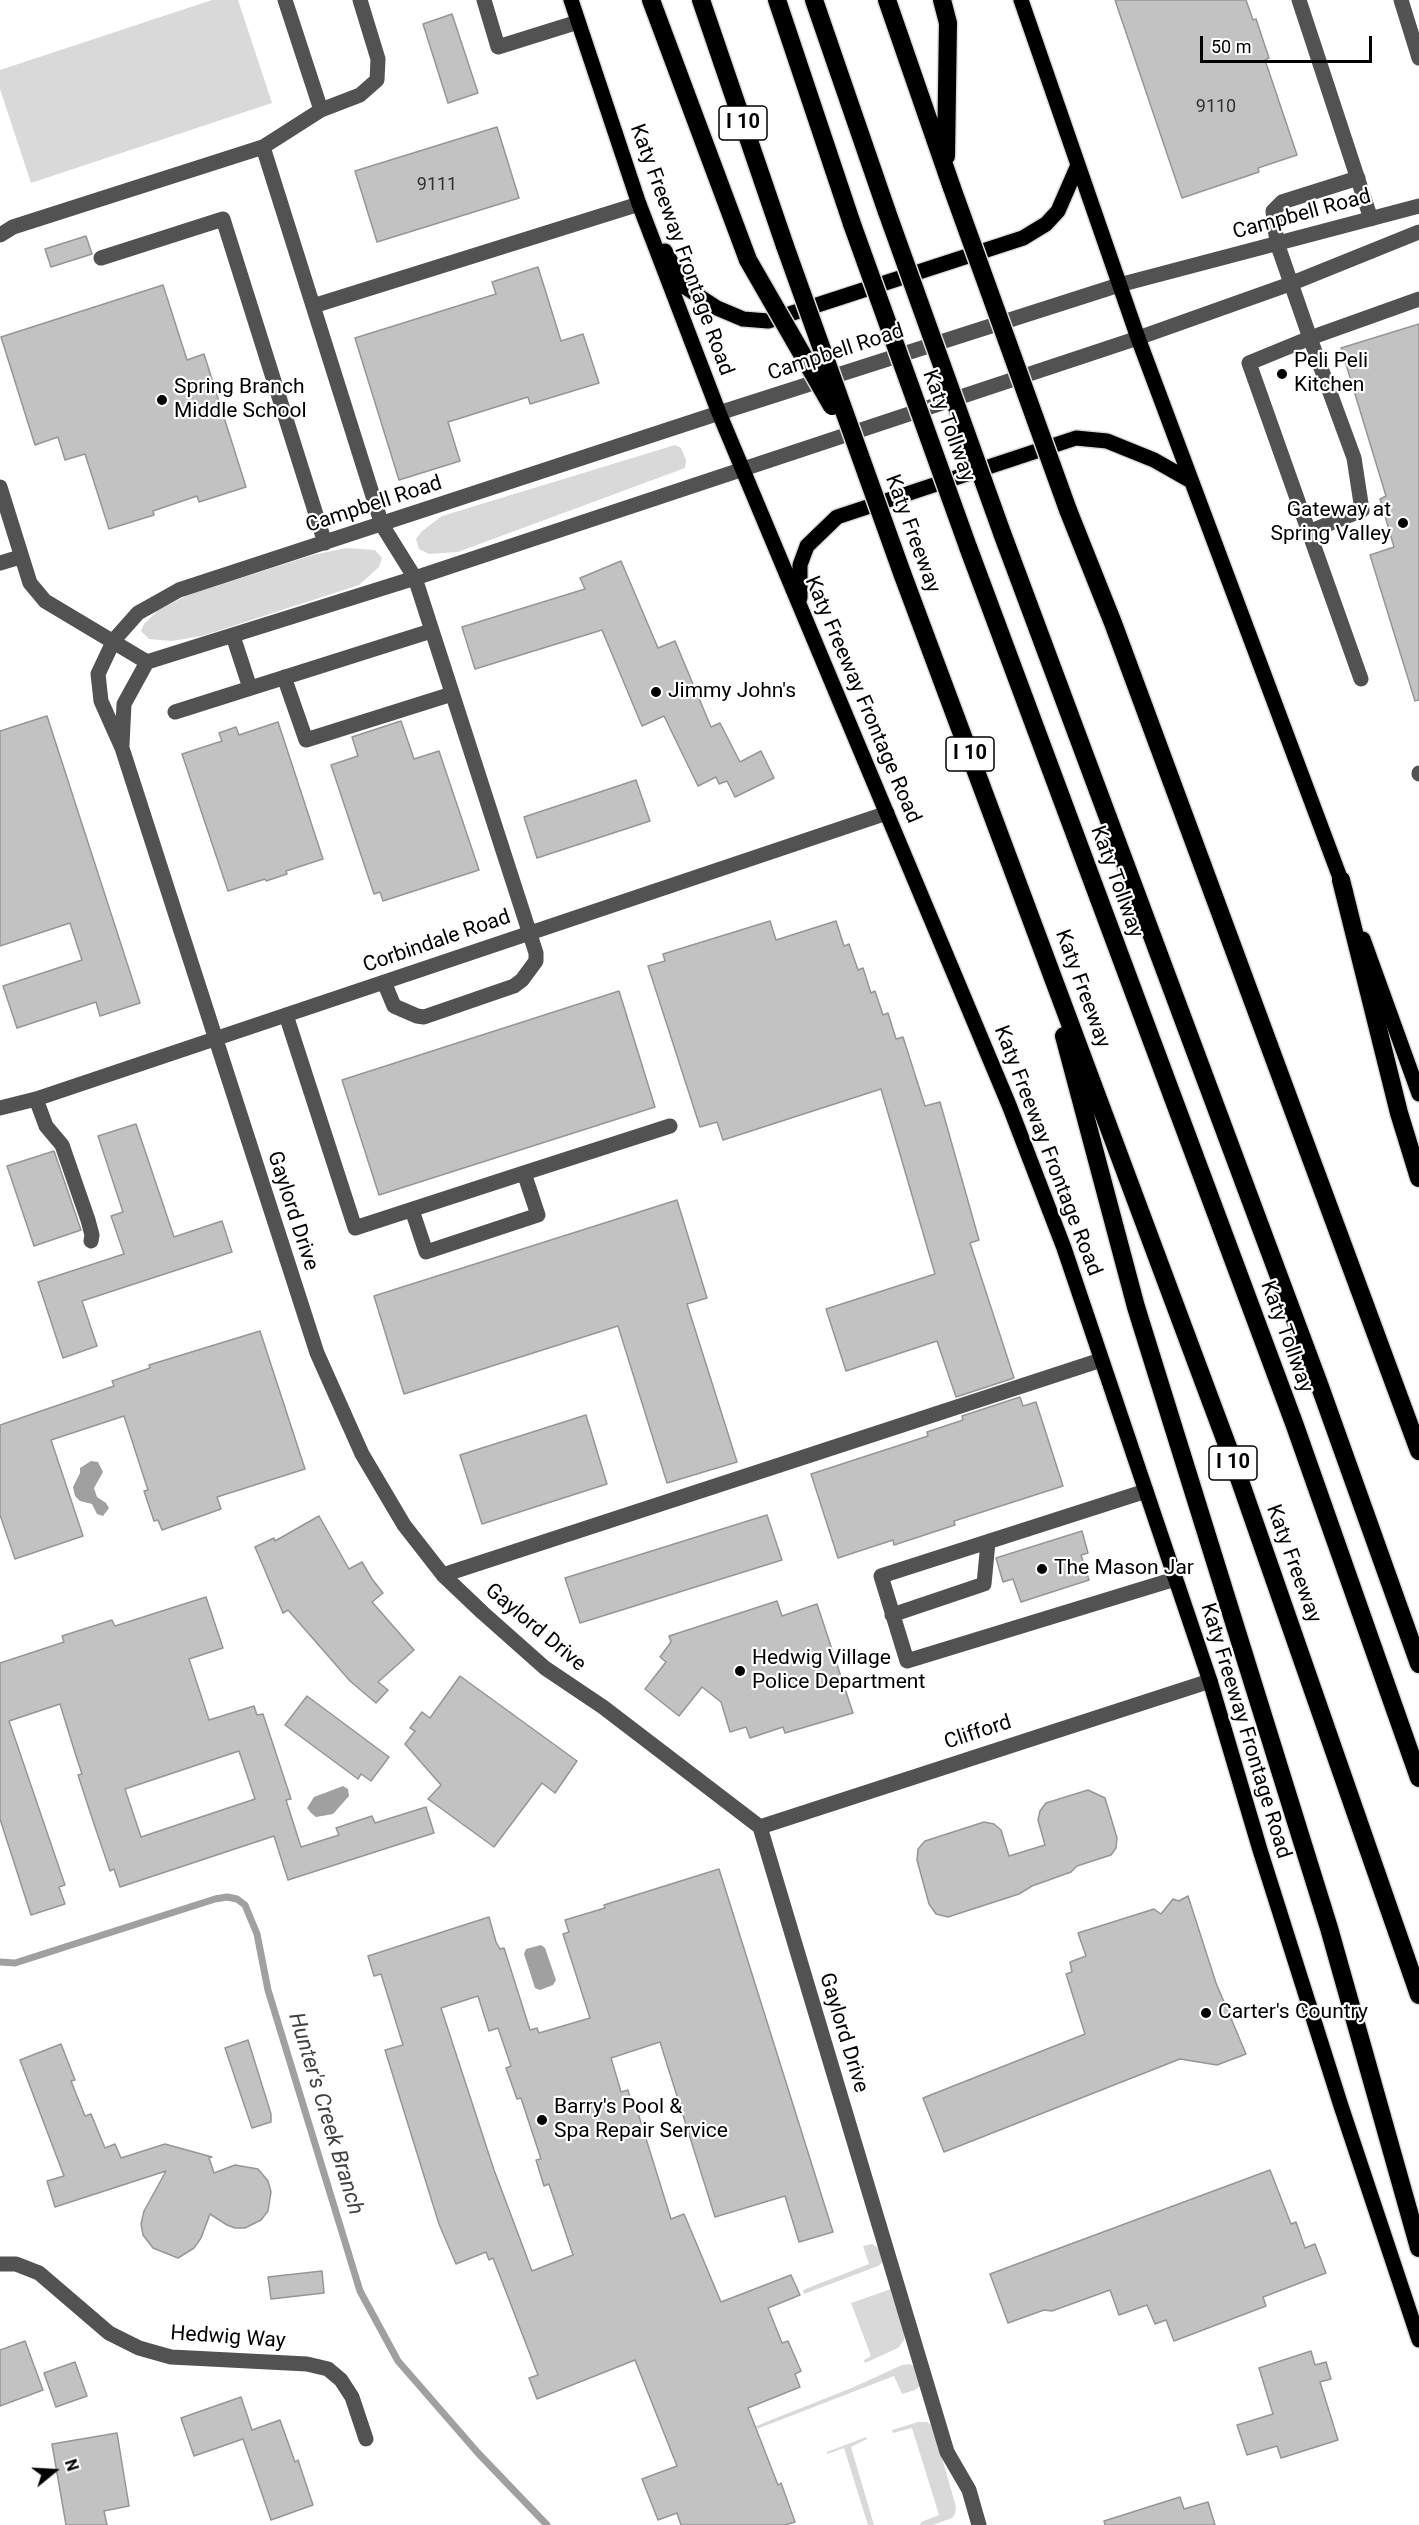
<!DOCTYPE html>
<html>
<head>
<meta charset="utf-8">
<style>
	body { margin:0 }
	#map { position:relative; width:1419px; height:2525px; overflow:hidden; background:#fff; font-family:Roboto,sans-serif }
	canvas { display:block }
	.north { position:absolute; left:24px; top:2441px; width:60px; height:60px; -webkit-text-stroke:4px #fff; paint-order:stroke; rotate:72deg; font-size:16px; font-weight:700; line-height:24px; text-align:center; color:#000 }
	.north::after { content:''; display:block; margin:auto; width:21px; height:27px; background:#000; clip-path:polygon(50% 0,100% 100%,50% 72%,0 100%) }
	.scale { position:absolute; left:1200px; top:36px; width:172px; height:27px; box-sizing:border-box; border:3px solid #000; border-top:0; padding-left:8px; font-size:18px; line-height:21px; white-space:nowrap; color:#000; -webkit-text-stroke:4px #fff; paint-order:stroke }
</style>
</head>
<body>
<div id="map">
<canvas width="1419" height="2525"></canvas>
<div class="north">N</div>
<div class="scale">50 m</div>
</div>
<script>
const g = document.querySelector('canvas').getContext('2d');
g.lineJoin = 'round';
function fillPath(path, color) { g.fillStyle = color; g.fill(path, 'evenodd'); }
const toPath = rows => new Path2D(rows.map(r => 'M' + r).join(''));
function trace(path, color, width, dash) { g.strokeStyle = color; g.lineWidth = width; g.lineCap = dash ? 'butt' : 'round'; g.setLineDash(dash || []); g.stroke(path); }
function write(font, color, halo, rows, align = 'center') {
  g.font = font + ' Roboto,sans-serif'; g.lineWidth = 4.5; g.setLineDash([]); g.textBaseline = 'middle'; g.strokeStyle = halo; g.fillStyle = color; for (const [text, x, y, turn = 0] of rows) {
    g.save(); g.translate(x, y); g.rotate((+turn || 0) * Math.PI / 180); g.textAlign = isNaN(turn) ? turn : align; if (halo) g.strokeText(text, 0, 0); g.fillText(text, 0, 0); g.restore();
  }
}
fillPath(toPath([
	[212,0,238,0,272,103,31,183,0,89,0,70],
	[675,445,681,448,686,460,685,468,458,552,429,554,419,549,416,539,421,532,442,516],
	[346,548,375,550,382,558,379,567,359,585,202,636,171,641,149,639,141,631,144,624,158,610,188,595,313,555],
	[872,2244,880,2249,883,2262,878,2266,804,2294,803,2290,869,2264,863,2246],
	[891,2289,905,2334,904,2340,898,2348,865,2363,864,2360,871,2356,851,2303],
	[909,2364,914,2366,920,2386,915,2390,902,2394,894,2376,757,2429,756,2426,854,2387,902,2365],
	[918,2422,927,2422,933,2426,956,2507,955,2514,952,2518,933,2525,920,2525,921,2522,939,2515,912,2428,893,2433,892,2430],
	[866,2437,867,2439,851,2447,874,2525,868,2525,844,2448,827,2454,827,2452]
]), '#d9d9d9');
fillPath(toPath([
	[91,1461,98,1462,103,1472,94,1488,97,1497,106,1503,109,1508,103,1516,97,1514,92,1504,80,1501,75,1496,73,1487,80,1473,80,1468],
	[343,1786,348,1789,349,1796,333,1814,316,1817,311,1813,307,1808,314,1797],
	[541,1945,545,1948,556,1980,553,1985,540,1990,535,1988,524,1954,526,1949]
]), '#a0a0a0');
trace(toPath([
	[0,1962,15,1963,215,1899,227,1897,237,1899,245,1905,257,1934,268,1990,360,2291,398,2361,478,2453,547,2525]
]), '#a0a0a0', 7);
const building = toPath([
	[1115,0,1246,0,1253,20,1256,19,1269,58,1265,60,1297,155,1258,168,1259,172,1182,198,1115,0],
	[452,14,478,93,448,103,423,24,452,14],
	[497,127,519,198,377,242,355,171,497,127],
	[86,236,92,254,51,267,45,249,86,236],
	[538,267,561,341,583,334,599,383,530,404,528,397,448,422,460,461,399,480,355,338,496,294,492,282,538,267],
	[163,285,187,360,204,354,246,487,199,502,197,496,153,511,154,515,109,529,85,454,65,460,58,437,35,445,1,337,163,285],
	[1419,324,1419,700,1415,701,1370,555,1394,547,1380,499,1386,496,1341,348,1419,324],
	[621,561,658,648,675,641,711,727,720,723,740,762,761,751,774,778,735,797,727,781,719,784,716,777,698,786,664,716,642,726,602,630,475,669,462,627,585,589,580,578,621,561],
	[47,716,140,1003,100,1016,96,1002,17,1028,3,986,82,960,70,923,0,946,0,731,47,716],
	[401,721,414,759,439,751,479,870,383,901,380,892,374,894,331,765,358,756,352,737,401,721],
	[278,722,323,859,286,871,287,874,266,881,265,879,228,891,182,754,222,741,219,733,236,727,239,735,278,722],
	[636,780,650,821,537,858,524,817,636,780],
	[770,921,776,940,836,921,844,946,849,944,858,970,863,968,871,993,875,991,883,1015,888,1013,896,1039,903,1037,925,1106,940,1102,979,1240,970,1243,1014,1378,956,1397,937,1341,846,1371,826,1309,935,1274,881,1089,723,1140,717,1122,700,1127,648,966,665,961,663,954,770,921],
	[619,991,655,1107,379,1195,342,1080,619,991],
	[136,1124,174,1237,222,1221,232,1252,82,1301,97,1346,63,1358,38,1282,124,1254,111,1216,123,1212,98,1136,136,1124],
	[54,1151,81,1230,34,1246,7,1166,54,1151],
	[677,1200,707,1298,687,1304,737,1462,667,1483,618,1326,404,1394,374,1296,677,1200],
	[260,1331,305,1469,217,1497,221,1509,162,1530,158,1520,154,1521,144,1491,148,1490,124,1416,51,1440,83,1536,15,1559,0,1515,0,1425,114,1386,112,1381,150,1368,149,1365,260,1331],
	[1020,1397,1023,1406,1036,1402,1063,1486,954,1521,955,1525,894,1545,893,1540,838,1558,811,1474,928,1436,927,1432,963,1420,962,1416,1020,1397],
	[586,1415,607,1484,482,1524,460,1455,586,1415],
	[767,1515,782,1560,580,1623,565,1578,767,1515],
	[319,1516,349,1569,362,1562,372,1579,383,1593,372,1602,414,1650,378,1682,388,1690,376,1703,350,1681,288,1610,283,1613,255,1547,274,1538,275,1541,319,1516],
	[1082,1531,1088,1553,1081,1555,1089,1580,1021,1602,1013,1579,1003,1582,996,1558,1082,1531],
	[206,1597,223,1648,189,1659,209,1720,254,1706,257,1715,263,1714,291,1799,286,1800,301,1847,339,1835,336,1828,372,1816,375,1823,426,1807,434,1833,288,1880,274,1836,120,1887,114,1869,110,1871,93,1821,78,1775,82,1774,76,1756,60,1704,9,1721,65,1885,59,1887,65,1904,31,1915,0,1819,0,1663,64,1642,62,1636,112,1620,115,1626,206,1597],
	[239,1751,255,1799,141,1837,125,1789,239,1751],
	[777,1601,782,1616,817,1604,853,1713,785,1733,783,1727,750,1738,746,1727,730,1732,721,1702,702,1687,679,1716,645,1689,666,1662,660,1657,671,1642,669,1636,777,1601],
	[460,1676,577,1761,555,1793,542,1783,494,1847,428,1799,441,1785,405,1744,415,1731,410,1728,422,1712,430,1718,460,1676],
	[307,1696,389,1757,371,1781,361,1774,358,1779,285,1725,307,1696],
	[1088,1790,1105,1798,1117,1838,1116,1848,1111,1855,1077,1866,1071,1872,1032,1886,1019,1894,948,1917,936,1914,929,1904,917,1860,918,1849,925,1841,984,1822,994,1824,1001,1830,1009,1856,1045,1845,1038,1820,1040,1811,1046,1803,1088,1790],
	[719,1869,833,2232,799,2242,785,2196,715,2217,660,2042,611,2058,621,2092,628,2090,631,2101,634,2100,671,2219,684,2214,721,2302,791,2275,800,2295,768,2308,782,2343,788,2341,801,2371,795,2374,800,2387,748,2408,778,2485,781,2483,795,2522,785,2525,681,2525,677,2513,658,2520,642,2479,677,2466,635,2360,537,2399,529,2378,538,2375,493,2258,489,2260,486,2252,456,2264,439,2224,385,2050,403,2045,381,1974,374,1976,368,1956,489,1917,496,1942,500,1949,504,1948,530,2030,537,2028,539,2033,590,2018,563,1934,569,1932,565,1920,605,1908,604,1905,719,1869],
	[478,1996,489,2031,498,2028,511,2066,506,2068,517,2099,521,2098,541,2159,536,2160,544,2186,549,2184,573,2255,532,2271,494,2170,441,2008,478,1996],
	[1188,1896,1216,1983,1246,2054,1217,2065,1180,2059,944,2152,923,2098,1085,2034,1066,1974,1072,1972,1070,1962,1086,1956,1078,1933,1154,1909,1161,1914,1173,1899,1179,1901,1188,1896],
	[248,2040,271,2114,271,2122,252,2128,225,2048,248,2040],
	[61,2044,75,2080,71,2081,85,2116,91,2114,105,2148,115,2144,121,2158,165,2144,212,2157,209,2158,214,2173,235,2165,258,2169,268,2181,271,2192,268,2211,261,2220,245,2228,235,2228,227,2225,210,2214,201,2238,194,2248,178,2258,153,2248,143,2235,141,2224,144,2211,166,2171,55,2207,47,2181,64,2176,20,2060,61,2044],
	[1270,2170,1291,2224,1296,2222,1305,2248,1315,2244,1326,2273,1263,2297,1266,2306,1174,2341,1166,2320,1155,2324,1147,2305,1119,2315,1110,2290,1052,2311,1044,2310,1008,2323,990,2274,1270,2170],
	[322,2271,324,2293,271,2299,268,2277,322,2271],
	[25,2341,43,2390,0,2406,0,2350,25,2341],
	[1311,2351,1315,2365,1326,2362,1331,2379,1320,2382,1338,2440,1281,2458,1277,2446,1247,2455,1237,2425,1273,2414,1259,2368,1311,2351],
	[75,2362,87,2396,56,2407,44,2373,75,2362],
	[241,2397,252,2430,280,2420,295,2462,298,2460,313,2505,271,2520,243,2439,194,2456,181,2418,241,2397],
	[117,2433,129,2506,104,2511,107,2525,66,2525,52,2444,117,2433],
	[1180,2497,1184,2509,1208,2502,1215,2525,1105,2525,1104,2521,1180,2497]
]);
fillPath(building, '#c2c2c2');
trace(building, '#969696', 1.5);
const major = toPath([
	[571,0,639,204,719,413,1009,1105,1064,1248,1210,1681,1260,1850,1341,2106,1419,2340],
	[1021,0,1138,338,1345,891],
	[665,251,685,287,717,308,743,319,768,321,1023,238,1046,224,1058,211,1078,165],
	[800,598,800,565,807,546,837,517,1076,438,1107,441,1154,460,1191,481],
	[1363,939,1419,1094]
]);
const highway = toPath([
	[651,0,748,260],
	[701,0,785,246],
	[777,0,852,224],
	[814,0,887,212],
	[887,0,952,188],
	[942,0,948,23,946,156],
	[1068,510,1113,623,1419,1451],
	[1002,533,1319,1384,1419,1664],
	[968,547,1294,1423,1419,1778],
	[902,573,1232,1458,1419,1995],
	[1341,880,1399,1113,1419,1178],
	[1064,1036,1136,1307,1329,1928,1419,2248]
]);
trace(major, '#dbdbdb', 18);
trace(highway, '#dbdbdb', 21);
trace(toPath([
	[285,0,321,110],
	[484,0,498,47,578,22],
	[1299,0,1371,219],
	[1401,0,1419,58],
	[263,147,382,525,415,578,536,953,536,961,522,980,514,986,424,1017,417,1016,394,1006,384,982],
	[1358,178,1282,202,1273,211,1277,243,1310,338,1249,363,1361,679],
	[0,235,13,227,263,147,321,110,360,95,377,80,378,59,360,0],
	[101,258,223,219,325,543],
	[313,306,639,204],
	[0,487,30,583,45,601,147,662],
	[1309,532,1362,510,1354,458,1310,338,1419,299],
	[0,563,20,557],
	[233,636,250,688],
	[147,662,415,578,1138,338,1290,284,1419,232],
	[284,677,306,740,452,694],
	[175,712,431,631],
	[122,745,124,704,147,662],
	[1419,774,1419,773],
	[286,1015,355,1228,524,1173,538,1215,426,1252,412,1210],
	[36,1099,46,1126,62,1145,88,1220,92,1235,91,1241],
	[0,1108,36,1099,887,813],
	[524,1173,670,1126],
	[1146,1491,881,1576,907,1661,1175,1579],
	[443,1575,1101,1360],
	[892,1615,984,1584,988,1542],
	[760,1827,1210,1681],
	[0,2264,16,2264,39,2273,109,2333,139,2348,171,2357,307,2364,328,2369,341,2380,352,2397,366,2439],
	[979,2525,969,2490,947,2452,760,1827,603,1707,545,1668,483,1613,443,1575,404,1525,362,1454,317,1353,122,748,101,701,98,674,114,640,138,613,179,590,719,413,1119,285,1419,206]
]), '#525252', 15);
trace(major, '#000', 15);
trace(highway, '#000', 18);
const highwayBridge = toPath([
	[952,188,1068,510],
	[887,212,1002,533],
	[852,224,968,547],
	[785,246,902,573],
	[748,260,832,406]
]);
trace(highwayBridge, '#dbdbdb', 21, []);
trace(highwayBridge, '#000', 18);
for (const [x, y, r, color] of [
	[1282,374,6,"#000"],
	[162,400,6,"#000"],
	[1403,523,6,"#000"],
	[656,692,6,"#000"],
	[1042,1569,6,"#000"],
	[740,1671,6,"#000"],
	[1206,2013,6,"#000"],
	[542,2120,6,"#000"]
]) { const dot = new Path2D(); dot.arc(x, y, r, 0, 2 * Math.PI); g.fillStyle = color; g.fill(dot); trace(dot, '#fff', 2); }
write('18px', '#303030', null, [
	["9110",1216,107],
	["9111",437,185]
]);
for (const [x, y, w] of [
	[743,123,48],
	[970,754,48],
	[1233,1463,48]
]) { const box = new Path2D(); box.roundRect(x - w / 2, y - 17, w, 34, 4.5); g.fillStyle = '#fff'; g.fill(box); trace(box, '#000', 1.5); }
write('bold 20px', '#000', null, [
	["I 10",743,123],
	["I 10",970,754],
	["I 10",1233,1463]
]);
write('21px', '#000', '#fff', [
	["Campbell Road",1302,215,-15],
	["Katy Freeway Frontage Road",681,250,70],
	["Campbell Road",836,353,-18],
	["Katy Tollway",948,426,70],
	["Campbell Road",374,505,-18],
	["Katy Freeway",912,534,70],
	["Katy Freeway Frontage Road",862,700,67],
	["Katy Tollway",1116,882,70],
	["Corbindale Road",437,942,-19],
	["Katy Freeway",1082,989,70],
	["Katy Freeway Frontage Road",1047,1151,69],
	["Gaylord Drive",292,1211,72],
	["Katy Tollway",1286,1337,70],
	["Katy Freeway",1293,1564,70],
	["Gaylord Drive",535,1628,40],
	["Katy Freeway Frontage Road",1245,1731,73],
	["Clifford",978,1733,-18],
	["Gaylord Drive",843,2033,73],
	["Hedwig Way",228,2338,4]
]);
write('21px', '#000', '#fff', [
	["Peli Peli",1294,362],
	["Kitchen",1294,386],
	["Spring Branch",174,388],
	["Middle School",174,412],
	["Gateway at",1391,511,"right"],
	["Spring Valley",1391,535,"right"],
	["Jimmy John's",668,692],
	["The Mason Jar",1054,1569],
	["Hedwig Village",752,1659],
	["Police Department",752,1683],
	["Carter's Country",1218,2013],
	["Barry's Pool &",554,2108],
	["Spa Repair Service",554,2132]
], 'left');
write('italic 22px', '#414141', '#fff', [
	["Hunter's Creek Branch",325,2114,73]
]);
</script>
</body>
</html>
